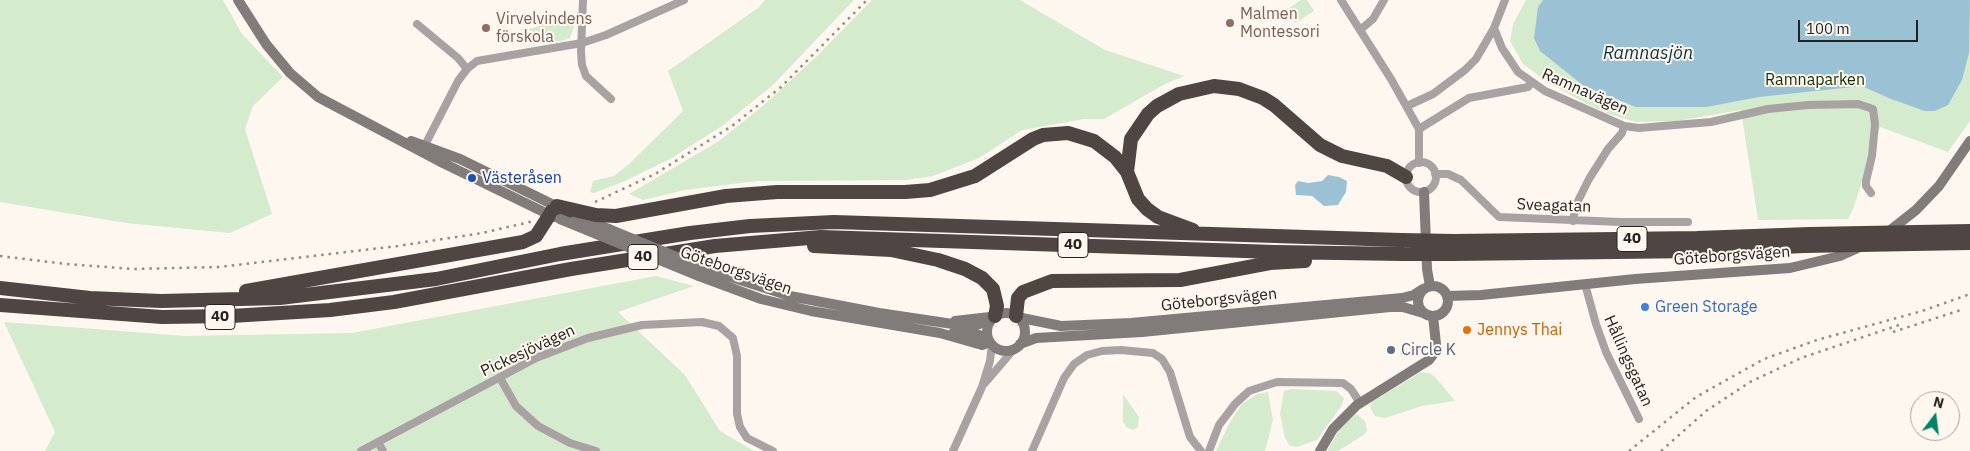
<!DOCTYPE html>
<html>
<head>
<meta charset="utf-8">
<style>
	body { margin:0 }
	#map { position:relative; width:1970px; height:451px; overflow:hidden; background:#fef7ef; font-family:"IBM Plex Sans",sans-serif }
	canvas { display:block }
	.north { position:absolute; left:1910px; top:391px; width:50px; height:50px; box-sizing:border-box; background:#fef7ef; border:1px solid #a7a29c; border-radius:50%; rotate:15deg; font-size:14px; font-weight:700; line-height:20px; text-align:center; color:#252320 }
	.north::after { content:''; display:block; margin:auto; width:18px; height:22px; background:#008467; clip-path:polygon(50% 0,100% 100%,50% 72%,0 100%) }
	.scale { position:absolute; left:1798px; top:20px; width:120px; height:22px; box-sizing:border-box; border:2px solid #252320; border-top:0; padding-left:6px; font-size:15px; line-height:18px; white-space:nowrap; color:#252320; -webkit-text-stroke:4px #fef7ef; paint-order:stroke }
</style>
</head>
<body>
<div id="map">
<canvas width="1970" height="451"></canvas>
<div class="north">N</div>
<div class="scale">100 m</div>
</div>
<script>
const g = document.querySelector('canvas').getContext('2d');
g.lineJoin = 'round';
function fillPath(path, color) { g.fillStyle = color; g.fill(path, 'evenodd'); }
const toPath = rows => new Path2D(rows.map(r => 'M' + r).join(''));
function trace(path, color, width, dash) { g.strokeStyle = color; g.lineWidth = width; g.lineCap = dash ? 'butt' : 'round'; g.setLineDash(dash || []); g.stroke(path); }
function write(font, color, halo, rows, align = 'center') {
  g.font = font + ' "IBM Plex Sans",sans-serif'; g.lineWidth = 4; g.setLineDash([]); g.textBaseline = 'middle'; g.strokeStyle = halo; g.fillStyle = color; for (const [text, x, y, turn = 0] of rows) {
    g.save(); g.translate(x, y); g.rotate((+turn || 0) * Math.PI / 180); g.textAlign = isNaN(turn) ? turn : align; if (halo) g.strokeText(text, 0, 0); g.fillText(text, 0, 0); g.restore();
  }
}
fillPath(toPath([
	[0,0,223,0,242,34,283,77,253,106,245,129,272,214,230,233,126,223,0,202],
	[765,0,854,0,773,85,722,126,670,159,625,181,594,193,590,192,593,181,614,176,629,164,683,111,668,71,758,8],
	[872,0,1020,0,1105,50,1184,76,1165,84,1104,119,1084,119,1022,130,979,158,933,176,906,180,757,181,685,190,643,200,629,194,719,141,764,105,817,56],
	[1301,0,1307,0,1314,11,1295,23,1286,10],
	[1526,0,1970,0,1970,121,1948,152,1880,127,1853,209,1848,219,1758,220,1741,110,1677,121,1636,122,1609,114,1587,104,1549,83,1523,64,1510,41,1513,24],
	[575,16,576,21,570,38,561,41,538,41,529,29],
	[656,276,694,286,618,312,685,375,720,431,754,451,45,451,55,432,4,322,185,336,352,333],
	[1421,372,1429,373,1436,378,1455,401,1422,406,1385,418,1375,416,1370,408,1372,402],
	[1291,389,1336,391,1344,398,1342,405,1317,440,1297,447,1290,446,1285,438,1280,414,1284,391],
	[1268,392,1273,420,1265,451,1216,451,1230,422,1242,404,1257,394],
	[1123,394,1139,417,1138,427,1133,430,1126,427,1123,421],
	[1356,414,1365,421,1367,430,1365,434,1338,451,1327,451,1340,428]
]), '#d4ebcd');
fillPath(toPath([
	[1543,0,1970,0,1969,53,1962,80,1948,105,1935,111,1925,111,1891,99,1862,86,1759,97,1706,107,1636,107,1584,86,1540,51,1534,38,1538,7],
	[1328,175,1339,177,1347,181,1346,192,1338,205,1324,206,1312,196,1296,195,1295,185,1298,181,1308,183,1322,181]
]), '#9bc2d4');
trace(toPath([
	[583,0,581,52,582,65,586,76,611,99],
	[1341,0,1391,79,1419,129,1419,163],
	[1505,0,1494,28,1502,48,1518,72,1545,91,1624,126,1639,128,1711,122,1768,109,1808,105,1858,104,1873,109,1875,124,1872,156,1866,181,1866,186,1871,193],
	[417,24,458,58,467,69],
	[1360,30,1373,19,1384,0],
	[1407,106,1433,94,1465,70,1476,59,1494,28],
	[1419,129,1469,98,1528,87,1531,83],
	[425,145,458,81,467,69,477,61,582,43,606,35,684,0],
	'1406 177a15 15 0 1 1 30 0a15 15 0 1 1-30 0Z',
	[1435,174,1448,174,1461,180,1499,217,1620,222,1688,222],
	[1573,221,1576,205,1589,179,1608,149,1622,133,1624,126],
	[1585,284,1596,324,1606,352,1639,419],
	[500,378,516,406,538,426,570,443,596,451],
	[985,383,1015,348],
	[378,442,383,451],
	[361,451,536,358,588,338,642,325,702,322,719,326,733,338,737,356,737,414,740,427,747,438,773,451],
	[953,451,982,387,990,361,992,344],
	[1032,451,1064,378,1074,364,1087,355,1102,351,1121,350,1153,353,1162,359,1170,372,1190,437,1201,451],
	[1209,451,1219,425,1235,404,1249,391,1277,382,1343,383,1351,389,1360,403]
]), '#a8a3a2', 8);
trace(toPath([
	[238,0,266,44,290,73,318,97,443,163,554,217],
	[411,141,460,159,562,209],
	[1424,192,1427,269,1430,286],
	[575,215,609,229],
	[1888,232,1916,210,1939,186,1970,141],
	[706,269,790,296,879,313,966,326,977,325,993,317],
	[699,276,761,299,811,311,940,333,982,345,990,342],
	'1418 301a15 15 0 1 1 30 0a15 15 0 1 1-30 0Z',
	[1447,296,1481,295,1635,279,1790,268,1840,256,1860,247],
	'987 332a19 19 0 1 1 38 0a19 19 0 1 1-38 0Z',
	[1017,317,1061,326,1131,323,1402,298,1414,295,1423,289],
	[955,321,990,317],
	[954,332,979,335,990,342],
	[1020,344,1036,338,1142,332,1390,307,1403,307,1423,313],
	[1320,451,1333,429,1357,405,1429,360,1435,352,1436,344,1433,316]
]), '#817b79', 10);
trace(toPath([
	[1127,172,1131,139,1148,114,1157,106,1179,94,1214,86,1239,89,1263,98,1274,105,1320,145,1342,156,1387,166,1406,177],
	[557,206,596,215,616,216,726,196,777,192,905,192,930,190,975,176,1033,139,1043,135,1068,133,1094,141,1115,157,1127,172,1138,199,1147,209,1158,217,1193,230],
	[1454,241,1697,238,1810,234],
	[814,246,891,250,938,260,965,269,982,278,993,289,997,306,995,316],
	[1453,254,1698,251,1804,246],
	[0,288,90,298,161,301,280,298,436,279,560,254,690,233,750,226,834,222,1401,240],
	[246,291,523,242,536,236,552,211,567,212],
	[0,305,162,317,231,316,330,310,394,302,571,269,715,246,821,237,1275,252,1402,254],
	[1016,316,1018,298,1023,292,1052,281,1180,280,1270,263,1305,261]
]), '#4f4644', 14);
trace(toPath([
	[595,202,655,174,732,126,781,87,867,0],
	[0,256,66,264,133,269,219,267,398,246,482,233,534,221],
	[1893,332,1964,309],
	[1629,451,1696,397,1764,359,1817,340,1922,311,1970,294],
	[1661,451,1706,411,1750,382,1801,358,1899,325]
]), '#918c87', 2.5, [2.5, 5]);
trace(toPath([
	[560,219,699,276],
	[609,229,706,269]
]), '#817b79', 10);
trace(toPath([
	[1810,234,1970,231],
	[1401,240,1454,241],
	[1804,246,1970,243],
	[1402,254,1453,254]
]), '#4f4644', 14);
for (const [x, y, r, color] of [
	[1230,23,5,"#8d6e63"],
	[486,28,5,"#8d6e63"],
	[472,178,5,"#1a4fb4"],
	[1645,307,5,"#3f7fe0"],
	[1467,330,5,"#e8710a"],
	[1391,350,5,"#5c6f8a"]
]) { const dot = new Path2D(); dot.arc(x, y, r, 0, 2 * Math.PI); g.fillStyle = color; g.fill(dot); trace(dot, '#fef7ef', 2); }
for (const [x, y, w] of [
	[1632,239,30],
	[1073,245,30],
	[643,257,30],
	[220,317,30]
]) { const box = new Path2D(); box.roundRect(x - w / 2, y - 12.5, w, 25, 4); g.fillStyle = '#fef7ef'; g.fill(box); trace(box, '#252320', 1); }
write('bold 15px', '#252320', null, [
	["40",1632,239],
	["40",1073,245],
	["40",643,257],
	["40",220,317]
]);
write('16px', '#785e54', '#fef7ef', [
	["Malmen",1240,14],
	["Montessori",1240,32],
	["Virvelvindens",496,19],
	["förskola",496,37]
], 'left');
write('16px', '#123206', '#fef7ef', [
	["Ramnaparken",1815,80]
]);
write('16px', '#252320', '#fef7ef', [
	["Ramnavägen",1585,92,24],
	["Sveagatan",1554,206,2],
	["Göteborgsvägen",1732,256,-4],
	["Göteborgsvägen",736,271,19],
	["Göteborgsvägen",1219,300,-6],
	["Pickesjövägen",528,351,-25],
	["Hållingsgatan",1628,361,66]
]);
write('16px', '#164399', '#fef7ef', [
	["Västeråsen",482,178]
], 'left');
write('16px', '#366cbe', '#fef7ef', [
	["Green Storage",1655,307]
], 'left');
write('16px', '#c56008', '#fef7ef', [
	["Jennys Thai",1477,330]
], 'left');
write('16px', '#4e5e75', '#fef7ef', [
	["Circle K",1401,350]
], 'left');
write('italic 18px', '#0f3240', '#fef7ef', [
	["Ramnasjön",1648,54]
]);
</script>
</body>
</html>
